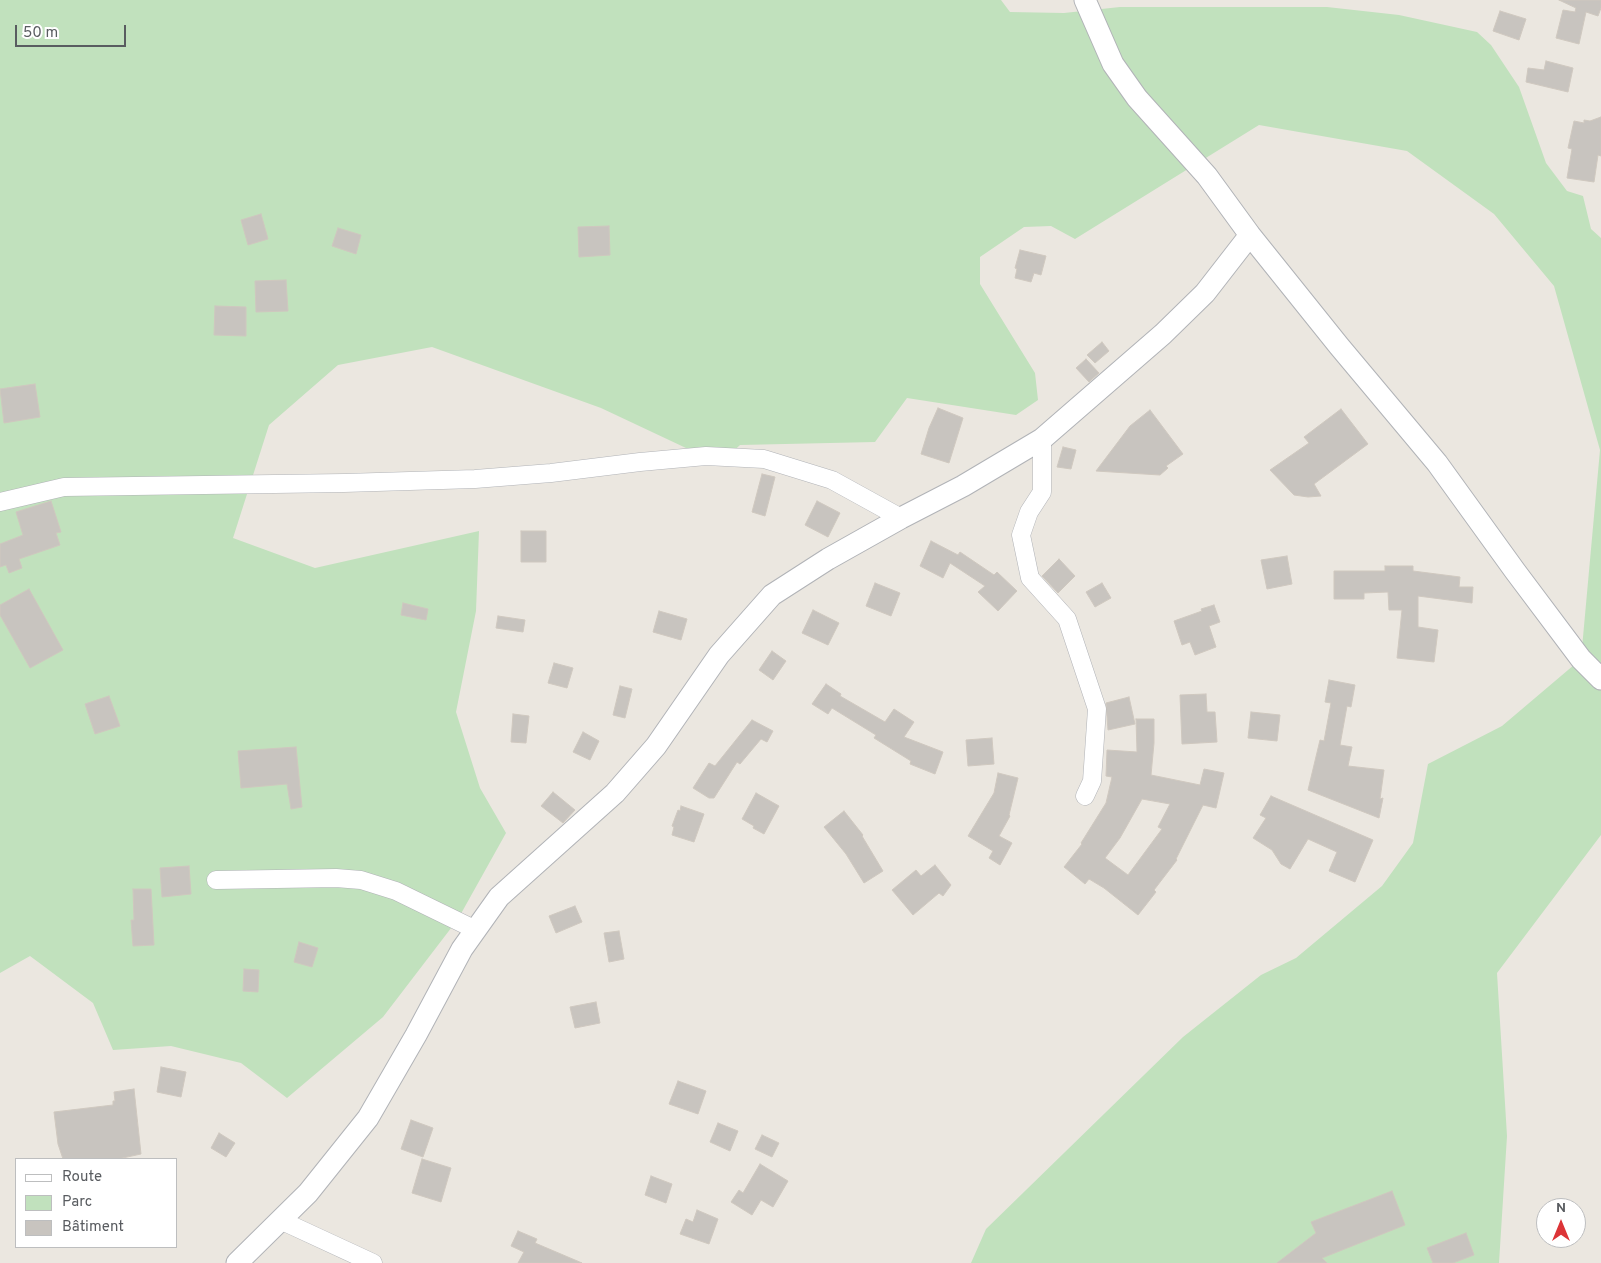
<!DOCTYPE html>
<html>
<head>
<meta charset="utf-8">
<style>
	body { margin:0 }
	#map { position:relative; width:1601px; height:1263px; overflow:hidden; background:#ebe7e0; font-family:Overpass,sans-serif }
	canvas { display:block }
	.legend { position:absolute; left:15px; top:1158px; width:162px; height:90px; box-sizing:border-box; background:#fff; border:1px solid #bdbebf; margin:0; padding:6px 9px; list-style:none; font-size:15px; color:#595c60 }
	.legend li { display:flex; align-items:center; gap:10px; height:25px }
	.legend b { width:25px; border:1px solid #bdbebf }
	.north { position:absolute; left:1536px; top:1198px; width:50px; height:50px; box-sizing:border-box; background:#fff; border:1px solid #bdbebf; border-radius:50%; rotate:0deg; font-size:14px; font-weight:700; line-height:20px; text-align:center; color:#595c60 }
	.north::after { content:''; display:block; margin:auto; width:18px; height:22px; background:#dc3437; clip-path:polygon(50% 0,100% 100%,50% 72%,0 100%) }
	.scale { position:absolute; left:15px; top:25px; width:111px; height:22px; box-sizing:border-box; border:2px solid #595c60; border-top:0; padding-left:6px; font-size:15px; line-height:18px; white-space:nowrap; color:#595c60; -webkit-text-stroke:4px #fff; paint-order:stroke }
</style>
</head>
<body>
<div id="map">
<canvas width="1601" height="1263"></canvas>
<ul class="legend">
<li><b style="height:6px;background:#fff"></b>Route</li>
<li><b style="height:14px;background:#c1e1bd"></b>Parc</li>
<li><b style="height:14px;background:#c8c4bf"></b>Bâtiment</li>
</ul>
<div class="north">N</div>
<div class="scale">50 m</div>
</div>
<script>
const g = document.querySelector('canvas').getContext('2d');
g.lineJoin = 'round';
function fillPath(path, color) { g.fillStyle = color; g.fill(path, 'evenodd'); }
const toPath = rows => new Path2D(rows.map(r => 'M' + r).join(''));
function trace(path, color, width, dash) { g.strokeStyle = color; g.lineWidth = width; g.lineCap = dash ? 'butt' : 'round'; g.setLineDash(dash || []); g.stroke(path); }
fillPath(toPath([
	[0,0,1001,0,1010,12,1064,13,1120,7,1327,7,1399,15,1477,32,1491,45,1519,87,1546,163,1567,191,1583,196,1591,229,1601,238,1601,835,1497,973,1507,1136,1499,1263,971,1263,986,1229,1183,1037,1261,975,1296,958,1382,886,1413,843,1428,764,1502,726,1581,659,1600,450,1554,286,1494,214,1407,151,1259,125,1075,239,1051,226,1024,227,980,257,980,284,1035,373,1038,400,1016,415,907,398,875,442,740,445,720,464,601,408,432,347,338,365,269,425,233,538,315,568,479,531,476,611,456,712,480,788,506,833,458,919,383,1017,287,1098,241,1063,171,1046,113,1050,93,1003,30,956,0,973]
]), '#c1e1bd');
const building = toPath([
	[1559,0,1601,0,1601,8,1598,16,1586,12,1579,44,1556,38,1563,10,1575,12,1576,8,1559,0],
	[1500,11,1526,19,1519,40,1493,31,1500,11],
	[1546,61,1573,68,1568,92,1526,82,1528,68,1544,70,1546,61],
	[1601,117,1601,156,1598,155,1594,182,1567,178,1572,149,1568,148,1574,121,1584,123,1584,120,1590,121,1601,117],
	[261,214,268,239,248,245,241,220,261,214],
	[609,226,610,255,579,257,578,227,609,226],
	[338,228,361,235,356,254,332,246,338,228],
	[1020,250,1046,256,1041,275,1034,273,1031,282,1015,278,1017,269,1015,268,1020,250],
	[286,280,288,311,256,312,255,281,286,280],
	[215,306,246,307,246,336,214,335,215,306],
	[1102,342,1109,351,1095,363,1087,355,1102,342],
	[1086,359,1099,373,1089,382,1076,368,1086,359],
	[35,384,40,417,4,423,0,389,35,384],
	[938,408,963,418,949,463,921,454,929,428,938,408],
	[1341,409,1368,444,1314,484,1321,496,1308,497,1294,495,1270,470,1309,443,1304,437,1341,409],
	[1150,410,1183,454,1166,466,1168,468,1160,475,1096,471,1130,426,1150,410],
	[1063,447,1076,450,1071,469,1057,467,1063,447],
	[762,474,775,477,765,516,752,512,762,474],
	[51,501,61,532,56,533,60,545,19,559,22,568,9,573,6,565,0,567,0,544,23,535,16,512,51,501],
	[817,501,840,513,828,537,805,525,817,501],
	[521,531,546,531,546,562,521,562,521,531],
	[931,541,958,555,960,552,994,575,997,572,1017,591,998,611,978,592,985,586,950,563,943,578,920,566,931,541],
	[1287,556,1292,584,1267,589,1261,560,1287,556],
	[1059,559,1075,576,1058,593,1042,576,1059,559],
	[1385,566,1413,566,1413,571,1460,577,1459,587,1473,587,1472,603,1418,596,1418,627,1438,630,1434,662,1397,658,1402,610,1389,610,1388,592,1364,593,1364,599,1334,599,1334,571,1385,571,1385,566],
	[875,583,900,593,891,616,866,606,875,583],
	[1102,583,1111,598,1095,607,1086,592,1102,583],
	[29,589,63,650,30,668,0,615,0,605,29,589],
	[403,603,428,609,426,620,401,615,403,603],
	[1214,605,1220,622,1209,626,1216,647,1195,655,1190,642,1182,645,1174,621,1202,611,1201,609,1214,605],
	[813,610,839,623,828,645,802,633,813,610],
	[659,611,687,619,681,640,653,632,659,611],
	[498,616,525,620,523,632,496,628,498,616],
	[772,651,786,661,773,680,759,670,772,651],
	[554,663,573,668,567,688,548,683,554,663],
	[1329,680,1355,685,1351,707,1347,706,1340,745,1352,747,1348,766,1384,770,1380,799,1383,798,1379,818,1308,790,1320,740,1324,741,1331,703,1325,702,1329,680],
	[826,684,841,694,840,696,885,722,894,709,914,722,904,737,943,752,935,774,910,764,911,761,874,738,876,735,832,708,828,714,812,704,826,684],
	[620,686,632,689,625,718,613,715,620,686],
	[1206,694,1207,712,1215,712,1217,742,1182,744,1180,695,1206,694],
	[109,696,120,726,95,734,85,704,109,696],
	[1129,697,1135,724,1108,730,1106,703,1129,697],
	[1251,712,1280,715,1277,741,1248,738,1251,712],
	[513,714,529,716,526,743,511,742,513,714],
	[1136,719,1154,719,1154,743,1151,775,1200,785,1204,769,1224,773,1216,808,1203,805,1176,859,1177,860,1154,890,1156,892,1138,915,1104,888,1089,879,1085,884,1064,867,1082,844,1081,843,1106,803,1112,777,1106,776,1107,750,1137,752,1136,719],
	[1142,799,1170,804,1158,827,1162,829,1128,875,1105,858,1120,838,1142,799],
	[752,720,773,731,767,742,761,739,740,764,737,762,714,798,709,798,693,788,709,763,715,766,752,720],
	[583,732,599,741,590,760,573,752,583,732],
	[992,738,994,764,968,766,966,740,992,738],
	[296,747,302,807,291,809,287,784,241,788,238,751,296,747],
	[998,773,1018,778,1009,815,1010,816,999,836,1012,843,1000,865,989,858,993,851,968,836,994,793,998,773],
	[553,792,575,810,563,823,541,806,553,792],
	[756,793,779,806,764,834,753,828,754,826,742,819,756,793],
	[1271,796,1373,840,1355,882,1329,871,1337,852,1308,839,1290,869,1281,864,1272,850,1253,838,1266,818,1260,815,1271,796],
	[681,806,704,814,694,842,672,835,674,827,672,826,678,810,680,811,681,806],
	[844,811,863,835,862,836,883,871,864,883,846,854,824,827,844,811],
	[935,865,951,885,943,896,939,893,913,915,892,890,916,870,921,876,935,865],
	[189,866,191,894,162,897,160,868,189,866],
	[133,889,151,889,154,945,133,946,131,920,134,920,133,889],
	[575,906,582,922,556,933,549,916,575,906],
	[619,931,624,959,609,962,604,933,619,931],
	[299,942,318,948,312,967,294,962,299,942],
	[244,969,259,970,258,992,243,991,244,969],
	[596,1002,600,1023,575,1028,570,1007,596,1002],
	[161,1067,186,1072,181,1097,157,1092,161,1067],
	[678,1081,706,1091,698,1114,669,1104,678,1081],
	[134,1089,141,1154,118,1159,63,1159,58,1144,54,1112,113,1105,113,1101,115,1101,114,1092,134,1089],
	[411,1120,433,1128,423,1157,401,1149,411,1120],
	[718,1123,738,1131,730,1151,710,1142,718,1123],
	[219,1133,235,1143,226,1157,211,1148,219,1133],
	[762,1135,779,1143,772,1157,755,1149,762,1135],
	[422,1159,451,1168,441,1202,412,1193,422,1159],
	[760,1164,788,1181,773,1207,761,1200,752,1215,731,1202,739,1190,743,1193,760,1164],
	[651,1176,672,1184,666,1203,645,1195,651,1176],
	[1392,1191,1405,1225,1322,1258,1327,1263,1277,1263,1316,1233,1311,1222,1392,1191],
	[697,1210,718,1219,709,1244,680,1234,686,1219,693,1222,697,1210],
	[518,1231,537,1239,535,1243,582,1263,518,1263,524,1252,511,1246,518,1231],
	[1466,1233,1474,1255,1453,1263,1433,1263,1427,1248,1466,1233]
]);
fillPath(building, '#c8c4bf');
trace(building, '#cfc8bf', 1);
const minor = toPath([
	[1042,439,1042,492,1029,512,1021,535,1030,578,1067,619,1097,709,1092,781,1085,796],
	[0,502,64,487,344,483,475,479,551,473,640,462,706,456,764,459,832,480,901,518],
	[216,880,336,878,361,880,396,891,476,930],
	[280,1220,373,1263]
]);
const tertiary = toPath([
	[1085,0,1113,64,1137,98,1207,176,1250,235,1339,346,1437,463,1515,571,1581,659,1601,679],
	[237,1263,308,1193,368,1118,416,1035,462,949,499,897,615,793,656,746,719,655,772,595,828,559,901,518,963,486,1042,439,1163,334,1205,293,1250,235]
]);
trace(minor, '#b1b3b7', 19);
trace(tertiary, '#b1b3b7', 23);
trace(minor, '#fff', 18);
trace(tertiary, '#fff', 21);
</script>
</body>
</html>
